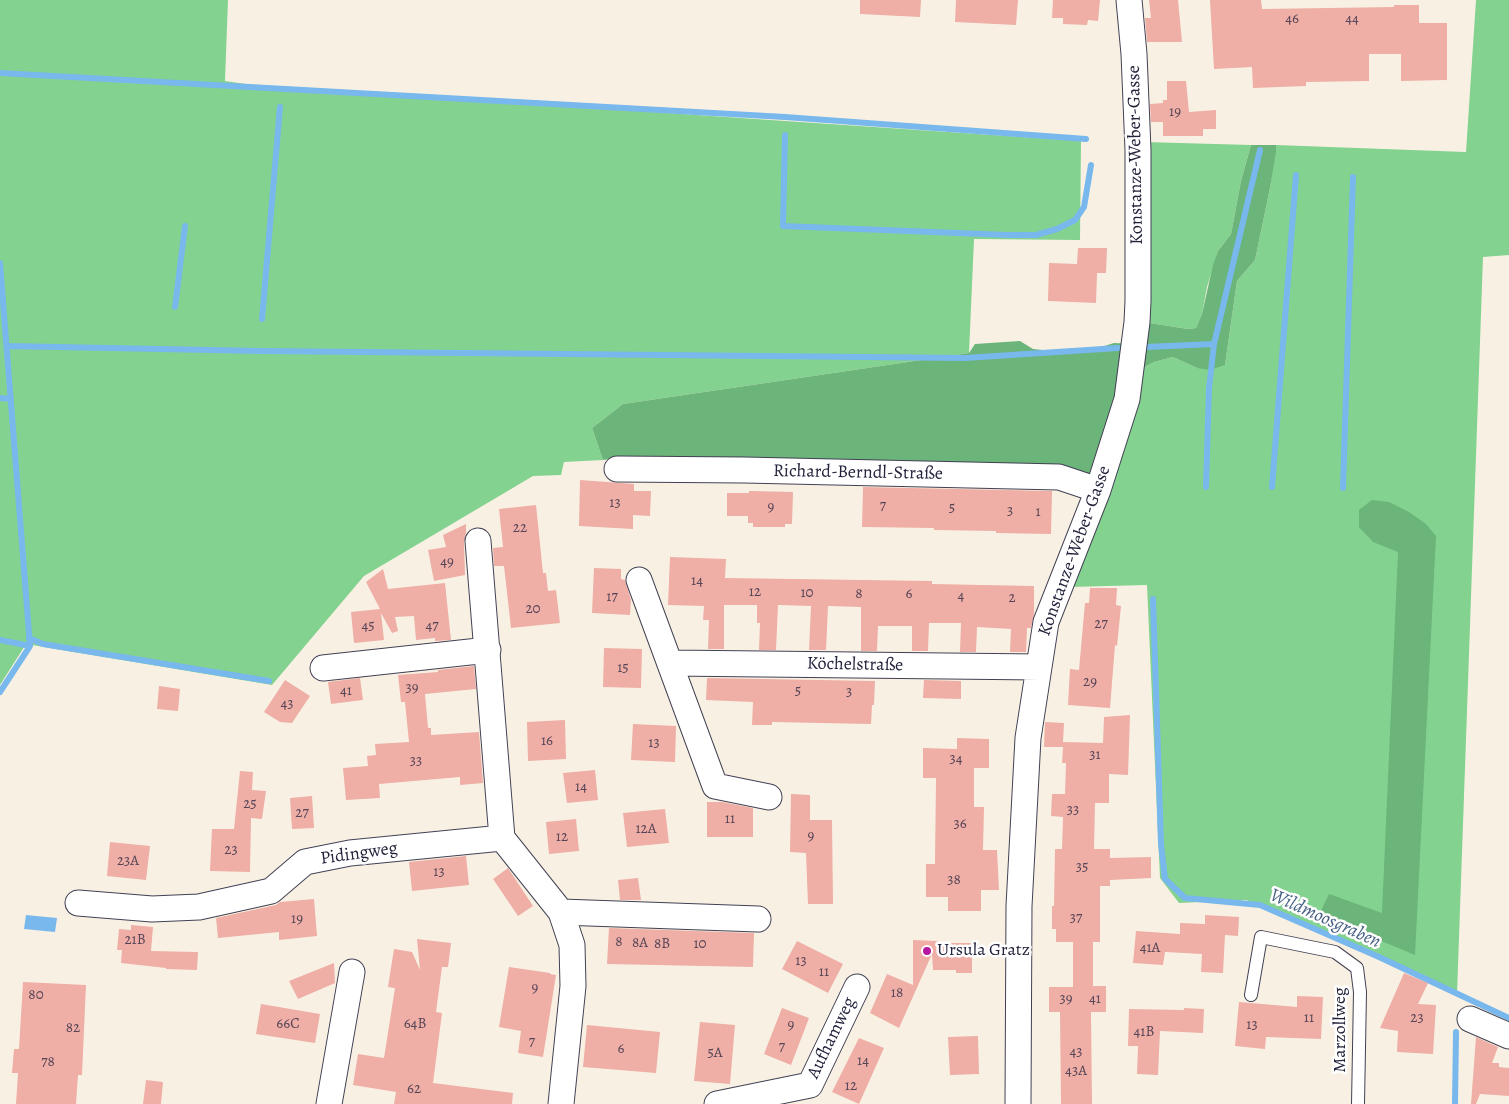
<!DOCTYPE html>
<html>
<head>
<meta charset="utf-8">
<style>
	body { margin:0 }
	canvas { display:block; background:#f8f1e3 }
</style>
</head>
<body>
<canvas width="1509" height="1104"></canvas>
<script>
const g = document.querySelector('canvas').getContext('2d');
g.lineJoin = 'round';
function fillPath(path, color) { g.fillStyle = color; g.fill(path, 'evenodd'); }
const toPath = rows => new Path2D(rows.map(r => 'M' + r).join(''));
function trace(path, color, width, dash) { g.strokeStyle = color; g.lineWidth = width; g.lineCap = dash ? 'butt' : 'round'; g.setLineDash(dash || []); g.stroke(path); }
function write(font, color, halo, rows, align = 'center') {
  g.font = font + ' Alegreya,serif'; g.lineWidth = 5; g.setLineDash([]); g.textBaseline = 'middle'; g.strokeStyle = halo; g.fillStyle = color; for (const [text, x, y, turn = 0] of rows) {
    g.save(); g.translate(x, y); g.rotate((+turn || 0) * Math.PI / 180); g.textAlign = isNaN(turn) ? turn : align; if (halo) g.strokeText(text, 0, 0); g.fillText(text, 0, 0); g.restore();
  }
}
fillPath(toPath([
	[0,0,228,0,225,81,253,85,1081,141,1080,240,974,239,969,353,623,404,592,428,603,460,564,462,561,475,533,476,364,576,272,685,26,644,0,685],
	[1476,0,1509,0,1509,255,1483,257,1457,994,1246,900,1179,903,1160,878,1147,585,1069,587,1137,371,1154,362,1173,357,1197,368,1225,365,1237,281,1255,260,1270,188,1276,145,1466,152],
	[1144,142,1251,145,1241,181,1231,234,1218,251,1207,287,1202,314,1196,328,1188,329,1143,322]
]), '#84d290');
fillPath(toPath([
	[1251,145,1276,145,1276,152,1270,188,1255,260,1237,281,1225,365,1210,370,1197,368,1173,357,1154,362,1137,371,1113,476,626,457,603,460,592,428,623,404,969,353,975,344,1020,341,1033,349,1053,351,1101,347,1114,343,1139,344,1143,322,1188,329,1196,328,1202,314,1213,265,1218,251,1231,234,1241,181],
	[1372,500,1389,502,1409,512,1426,524,1436,536,1415,955,1319,915,1329,894,1382,913,1398,552,1373,542,1359,527,1359,510]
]), '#6bb47a');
fillPath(toPath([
	[26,915,57,918,55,932,24,929]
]), '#79b8ec');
trace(toPath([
	[0,73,785,117,1086,139],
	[785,135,783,226,1008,235,1036,235,1057,229,1075,220,1084,207,1091,165],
	[0,263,30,646,0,692],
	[175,307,185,226],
	[262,319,280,107],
	[7,346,261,351,965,358,1118,348],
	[1146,347,1214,344],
	[0,398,11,399],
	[1206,487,1209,388,1214,344,1260,150],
	[1272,487,1296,175],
	[1343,488,1353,177],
	[1153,599,1161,844,1165,879,1185,898,1260,905,1379,957,1509,1018],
	[29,638,43,644,269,681],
	[0,640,30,646],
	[1455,1104,1456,1032]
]), '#79b8ec', 6);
fillPath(toPath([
	[860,0,921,0,920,17,860,14],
	[956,0,1018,0,1016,25,955,22],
	[1053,0,1100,0,1098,21,1088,20,1087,25,1063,24,1063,18,1052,18],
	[1149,0,1178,0,1182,42,1147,42,1145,18,1151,18],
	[1210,0,1261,0,1262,9,1394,7,1394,5,1419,5,1419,23,1447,23,1447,80,1401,81,1401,54,1369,54,1369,81,1306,82,1306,86,1253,88,1252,67,1214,69],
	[1167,81,1186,81,1189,112,1216,110,1216,129,1203,129,1203,136,1163,136,1163,122,1151,122,1150,104,1163,103,1163,100,1167,100],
	[1078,248,1107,248,1106,273,1097,273,1096,303,1048,301,1049,263,1077,264],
	[580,480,634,484,634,491,651,491,650,516,633,515,633,529,579,526],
	[863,487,1052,491,1051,534,996,533,996,531,934,530,934,528,862,527],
	[749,491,793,492,792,524,785,524,785,527,753,527,753,523,748,523,748,516,727,516,727,493,749,493],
	[536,505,543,573,546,573,548,591,556,590,560,623,511,628,504,566,494,566,493,548,503,547,499,509],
	[466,524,466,533,464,542,465,575,434,581,428,550,446,547,443,535],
	[670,557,726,559,725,578,932,581,932,584,1034,586,1034,614,1031,628,1027,628,1026,652,1010,652,1011,629,977,627,976,652,960,652,961,623,929,623,928,651,912,651,912,626,878,626,877,651,861,651,861,607,828,606,826,650,809,650,811,606,778,605,776,650,759,650,760,623,757,623,757,605,724,605,724,649,708,649,709,620,703,620,704,606,668,605],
	[594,568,621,569,621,579,625,580,631,600,630,615,592,613],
	[383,569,388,589,445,583,451,640,435,641,435,638,416,640,414,616,395,617,398,631,392,633,381,613,384,640,354,643,351,612,380,609,366,582],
	[1090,588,1117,588,1116,605,1121,606,1117,646,1115,645,1110,708,1068,705,1070,669,1079,670,1085,603,1089,603],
	[604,648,642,649,641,688,603,687],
	[474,666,476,689,425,694,428,728,431,728,431,735,479,732,483,783,460,785,460,777,379,784,380,798,346,800,343,768,368,766,367,756,376,755,375,744,409,742,405,702,401,702,398,675,438,672,438,670],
	[360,678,363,700,331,704,328,682],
	[707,678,875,681,874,705,872,705,871,724,772,722,772,725,752,725,753,702,706,700],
	[285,680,310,696,292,723,280,722,264,712],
	[924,680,961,681,961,699,923,698],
	[159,686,180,689,178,711,157,709],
	[1130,715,1128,775,1109,774,1109,803,1095,803,1094,849,1110,849,1110,858,1151,857,1151,878,1110,880,1110,886,1100,886,1100,942,1093,942,1093,986,1106,986,1106,1012,1091,1012,1092,1104,1061,1104,1060,1012,1049,1012,1049,987,1073,987,1073,942,1056,942,1056,929,1052,929,1052,906,1054,906,1055,849,1062,849,1063,817,1051,816,1052,794,1065,794,1066,763,1062,763,1063,747,1044,747,1045,722,1064,723,1063,742,1103,743,1104,717],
	[565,720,566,759,528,761,527,722],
	[633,724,676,726,675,762,631,760],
	[957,738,989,739,989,768,974,768,974,807,984,807,983,850,997,850,999,890,981,890,981,911,948,911,948,897,926,897,926,864,935,864,936,778,923,778,923,748,957,749],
	[595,770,598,800,567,803,563,773],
	[240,771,253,772,252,790,266,791,262,819,251,818,250,872,210,871,212,829,234,829],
	[791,794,810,795,810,820,832,820,833,904,808,904,806,853,790,852],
	[312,796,314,828,292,829,290,798],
	[707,802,722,802,753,808,753,837,707,837],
	[665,809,669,843,627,847,623,813],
	[576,819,579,851,549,854,546,822],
	[110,842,150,846,146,880,107,876],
	[466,856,469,885,412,891,409,862],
	[508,868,533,906,518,916,493,879],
	[638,878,641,900,620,900,618,880],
	[314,899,317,936,279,940,279,932,218,938,216,918,276,905,280,902],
	[1205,915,1239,917,1238,936,1225,935,1223,973,1201,972,1202,954,1165,952,1163,965,1133,963,1136,931,1180,934,1180,923,1205,924],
	[131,925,153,927,151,951,198,952,197,970,166,969,166,968,121,963,122,950,117,950,119,929,131,930],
	[609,928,754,933,753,967,607,964],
	[417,939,451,943,448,967,442,967,436,1012,442,1013,433,1083,513,1093,512,1104,394,1104,396,1092,353,1085,358,1054,384,1058,395,988,388,987,394,949,412,952,420,970],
	[913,940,938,941,937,943,972,943,972,973,956,973,956,970,933,970,932,954,899,1028,870,1013,887,974,913,985],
	[797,941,843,964,828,993,782,969],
	[334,963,335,983,298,999,289,981],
	[509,967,550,973,550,974,556,975,543,1057,518,1053,521,1031,499,1027],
	[1404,973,1428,983,1418,1004,1436,1005,1433,1054,1397,1052,1398,1031,1380,1028],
	[23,982,86,985,82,1075,78,1075,76,1104,16,1104,18,1073,12,1073,14,1049,19,1049],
	[1297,996,1323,997,1321,1039,1266,1037,1265,1049,1235,1046,1239,1002,1297,1007],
	[261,1004,320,1014,315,1043,256,1034],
	[782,1008,809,1018,791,1065,764,1054],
	[1184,1008,1204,1009,1203,1033,1160,1031,1158,1075,1137,1074,1138,1046,1128,1046,1129,1009,1184,1010],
	[700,1022,735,1025,730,1084,694,1081],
	[587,1025,660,1032,656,1073,583,1067],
	[978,1036,979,1074,950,1075,948,1037],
	[1476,1037,1498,1047,1492,1063,1499,1063,1499,1067,1509,1068,1509,1096,1480,1094,1476,1104,1471,1104],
	[859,1038,884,1048,859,1104,832,1092],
	[146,1080,163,1082,161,1104,143,1104]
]), '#efaea6');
const lane = toPath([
	[1251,995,1261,937,1335,952,1357,968,1360,992,1358,1104]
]);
const street = toPath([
	[617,469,744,470,1059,477,1098,490],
	[478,541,502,838,561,912,572,945,573,986,561,1104],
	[639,580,715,786,769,797],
	[670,663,1039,667],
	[323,668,488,650],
	[78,903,152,909,199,907,271,891,305,862,350,853,502,838],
	[561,912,758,919],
	[1470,1019,1509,1036],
	[329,1104,352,972],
	[717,1104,810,1085,857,987],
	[1018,1104,1019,906,1028,738,1046,622,1098,490,1127,399,1137,322,1138,301,1138,150,1134,54,1129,0]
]);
trace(lane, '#424154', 14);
trace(street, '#424154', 27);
trace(lane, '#fff', 12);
trace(street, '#fff', 25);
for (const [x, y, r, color] of [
	[927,951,5,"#b5179e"]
]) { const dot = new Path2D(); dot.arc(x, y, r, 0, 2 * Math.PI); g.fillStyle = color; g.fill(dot); trace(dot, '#fff', 2); }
write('15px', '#554556', null, [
	["46",1292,19],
	["44",1352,19],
	["19",1175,112],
	["13",615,503],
	["7",883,506],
	["9",771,507],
	["5",952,508],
	["3",1010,511],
	["1",1038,512],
	["22",520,528],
	["49",447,562],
	["14",697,581],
	["12",755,592],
	["10",807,593],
	["8",859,594],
	["6",909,594],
	["4",961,596],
	["17",612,597],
	["2",1012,598],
	["20",533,609],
	["27",1101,624],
	["45",368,626],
	["47",432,626],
	["15",623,668],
	["29",1090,682],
	["39",412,688],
	["41",346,691],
	["5",798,691],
	["3",849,692],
	["43",287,704],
	["16",547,741],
	["13",654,743],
	["31",1095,755],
	["34",956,759],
	["33",416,761],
	["14",581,787],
	["25",250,804],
	["33",1073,810],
	["27",302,813],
	["11",730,819],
	["36",960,824],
	["12A",646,829],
	["9",811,836],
	["12",562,837],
	["23",231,850],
	["23A",128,861],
	["35",1082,867],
	["13",439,872],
	["38",954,880],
	["37",1076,918],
	["19",297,919],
	["21B",135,940],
	["8",619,942],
	["8A",640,943],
	["8B",662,944],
	["10",700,944],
	["41A",1150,948],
	["13",801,961],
	["11",824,972],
	["9",535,988],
	["18",897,993],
	["80",36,995],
	["39",1066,999],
	["41",1095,999],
	["11",1309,1018],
	["23",1417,1018],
	["66C",288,1024],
	["64B",415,1024],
	["9",791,1025],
	["13",1252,1025],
	["82",73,1028],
	["41B",1144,1032],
	["7",532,1042],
	["7",782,1047],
	["6",621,1049],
	["43",1076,1052],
	["5A",715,1053],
	["14",863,1061],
	["78",48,1062],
	["43A",1076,1071],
	["12",851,1086],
	["62",414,1089]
]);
write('18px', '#22223b', '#fff', [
	["Konstanze-Weber-Gasse",1136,155,-91],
	["Richard-Berndl-Straße",858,473,1],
	["Konstanze-Weber-Gasse",1075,551,-70],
	["Köchelstraße",855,665,1],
	["Pidingweg",359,854,-8],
	["Marzollweg",1341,1030,-90],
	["Aufhamweg",832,1038,-64]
]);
write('18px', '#22223b', '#fff', [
	["Ursula Gratz",937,951]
], 'left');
write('italic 19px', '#455e82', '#fff', [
	["Wildmoosgraben",1325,919,24]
]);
</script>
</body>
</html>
